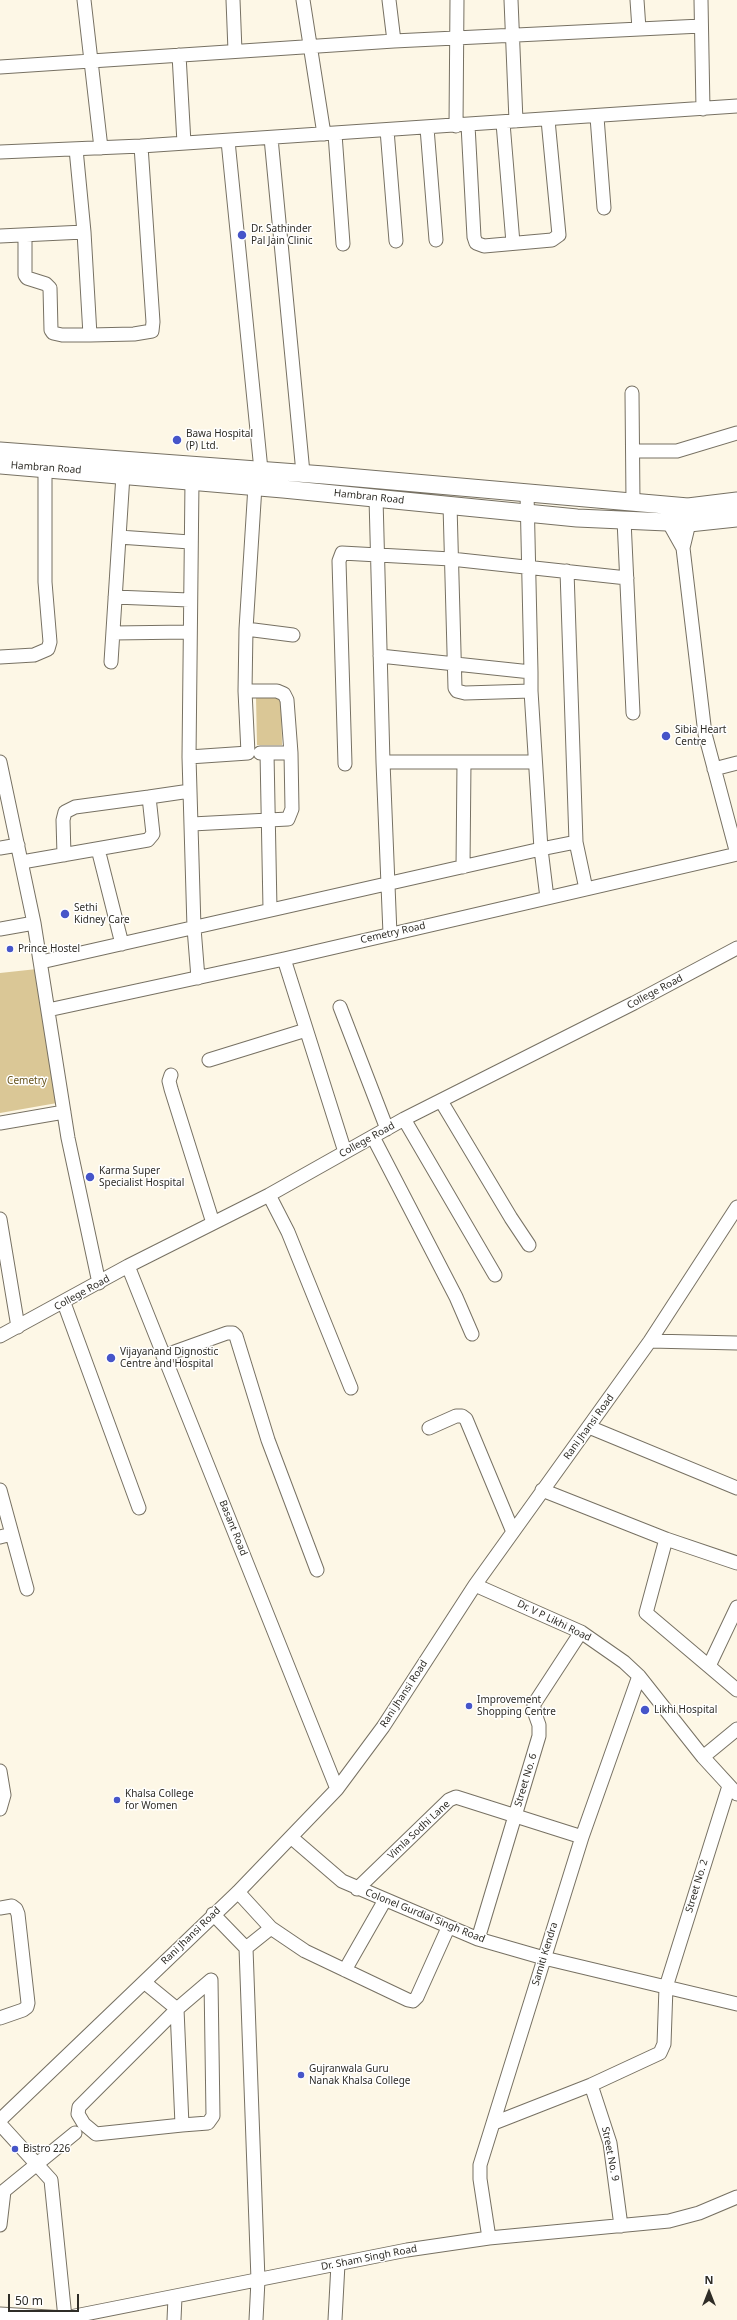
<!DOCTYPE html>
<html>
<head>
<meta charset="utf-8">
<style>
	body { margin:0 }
	#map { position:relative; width:737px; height:2320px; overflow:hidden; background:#fdf7e6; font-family:"Noto Sans",sans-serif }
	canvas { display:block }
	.north { position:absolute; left:689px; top:2272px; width:40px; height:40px; -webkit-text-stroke:3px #fff; paint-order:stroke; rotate:0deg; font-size:11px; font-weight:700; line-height:16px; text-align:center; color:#2f2d27 }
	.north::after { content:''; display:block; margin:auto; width:14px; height:18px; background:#2f2d27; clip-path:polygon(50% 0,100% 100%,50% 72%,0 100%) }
	.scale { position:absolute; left:8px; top:2294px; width:71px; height:18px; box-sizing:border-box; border:2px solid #2f2d27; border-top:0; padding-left:5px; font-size:12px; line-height:14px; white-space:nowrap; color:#2f2d27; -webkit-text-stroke:3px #fff; paint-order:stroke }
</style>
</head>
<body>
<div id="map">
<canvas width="737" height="2320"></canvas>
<div class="north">N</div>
<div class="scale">50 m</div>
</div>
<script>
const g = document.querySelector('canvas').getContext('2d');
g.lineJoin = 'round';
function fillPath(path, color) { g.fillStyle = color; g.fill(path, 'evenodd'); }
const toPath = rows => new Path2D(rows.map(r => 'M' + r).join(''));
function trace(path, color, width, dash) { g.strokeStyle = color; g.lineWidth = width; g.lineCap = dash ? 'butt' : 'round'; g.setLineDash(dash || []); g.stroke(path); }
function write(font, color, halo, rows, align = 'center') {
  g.font = font + ' "Noto Sans",sans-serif'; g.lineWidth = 3; g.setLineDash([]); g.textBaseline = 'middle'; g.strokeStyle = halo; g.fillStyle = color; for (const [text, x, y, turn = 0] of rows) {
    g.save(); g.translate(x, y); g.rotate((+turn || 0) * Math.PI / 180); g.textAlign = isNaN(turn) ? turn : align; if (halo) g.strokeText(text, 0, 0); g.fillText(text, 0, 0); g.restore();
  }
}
fillPath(toPath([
	[281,696,282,745,257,745,256,697],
	[37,969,57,1103,0,1113,0,973]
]), '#dac796');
const minor = toPath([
	[84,0,101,148],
	[233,0,235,51],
	[303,0,324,134],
	[389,0,394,41],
	[511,0,516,121],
	[637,0,639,29],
	[701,0,703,109],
	[179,55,184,143],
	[0,67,394,41,701,26],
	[597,117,604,208],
	[503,123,513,243],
	[468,125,474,237,476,243,484,246,552,240,559,235,548,120],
	[456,126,457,0],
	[427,128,436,240],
	[387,130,396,241],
	[335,134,343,244],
	[271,138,303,473],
	[228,141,261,470],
	[76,149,84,232],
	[0,152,141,146,737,106],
	[25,235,25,275,27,278,46,284,50,288,51,330,53,333,62,335,90,335],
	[0,236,84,232,90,335,134,334,152,331,153,322,141,146],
	[632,393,633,502],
	[634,451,677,451,737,433],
	[192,481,189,757,194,928,198,978],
	[527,493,531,672],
	[376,498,383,762,390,934],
	[688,514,689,523,683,548,705,734,737,854],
	[669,515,669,523,683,548],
	[624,520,633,713],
	[119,537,190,542],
	[115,597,189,600],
	[246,629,293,635],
	[113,633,189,632],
	[380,656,531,672,531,691],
	[0,657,34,655,48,649,50,642,45,582,45,468],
	[111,662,123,475],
	[245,691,277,691,284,694,287,700,291,753,260,753],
	[267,753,270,909],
	[189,757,248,753,245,691,246,629,255,486],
	[0,762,34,923,68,1138,99,1283],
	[383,762,464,762],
	[345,764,339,561,342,553,451,559,627,578],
	[714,769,737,763],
	[192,824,288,819,292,809,291,753],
	[576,842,586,889],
	[0,848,18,845],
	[98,849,122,944],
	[64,855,63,820,65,812,75,807,149,797],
	[22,862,148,840,153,834,149,797,190,791],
	[463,867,464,762,535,762],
	[547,898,541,849,576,842,567,571],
	[0,929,34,923],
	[284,959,345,1152],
	[41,962,541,849,531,691,465,693,457,691,455,688,450,505],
	[340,1007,387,1129],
	[48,1010,284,959,737,854],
	[209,1060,306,1030],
	[171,1075,169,1081,171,1089,213,1223],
	[441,1101,511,1218,529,1245],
	[404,1119,495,1275],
	[0,1123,64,1112],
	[373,1137,456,1297,472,1334],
	[269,1195,288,1232,351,1388],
	[0,1219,18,1327],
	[128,1266,337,1789],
	[64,1303,139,1508],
	[0,1336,128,1266,269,1195,404,1119,634,1003,737,948],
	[650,1341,737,1343],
	[163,1356,227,1333,233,1333,236,1336,268,1440,317,1570],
	[589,1427,737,1488],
	[429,1428,456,1416,462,1416,466,1419,513,1532],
	[0,1490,27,1589],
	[542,1490,666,1539,646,1613,737,1690],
	[0,1537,12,1534],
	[666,1539,737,1563],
	[475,1585,581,1632,624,1662,639,1676,703,1757,737,1794],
	[709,1666,737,1607],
	[703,1757,737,1729],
	[0,1771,4,1795,0,1809],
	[292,1838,342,1881,478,1939,544,1958,737,2004],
	[357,1889,449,1800,456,1797,582,1837],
	[238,1892,271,1928,246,1948],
	[0,1908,12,1906,16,1909,18,1914,28,2003,27,2007,23,2010,0,2018],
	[213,1914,246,1948,258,2280,256,2320],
	[271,1928,305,1951,408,2000,413,2001,417,1997,448,1928],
	[478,1939,539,1736,539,1725,534,1711,534,1704,581,1632],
	[345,1970,385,1900],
	[144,1982,177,2009,182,2125,96,2134,84,2124,78,2114,79,2107,177,2009,211,1980],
	[591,2085,610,2143,621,2226],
	[0,2120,238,1892,337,1789,383,1727,475,1585,650,1341,737,1207],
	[494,2123,591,2085,660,2053,664,2044,666,1987,729,1786],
	[0,2124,51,2180,65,2318],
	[182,2125,208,2123,213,2116,211,1980],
	[0,2225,4,2191,75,2133],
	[489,2238,480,2179,480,2165,582,1837,639,1676],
	[0,2314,65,2318,407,2250,489,2238,669,2221,699,2213,737,2197],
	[174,2320,175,2297],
	[335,2320,338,2264]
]);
const major = toPath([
	[0,451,324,475,688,507,737,501],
	[0,465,283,489,577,518,689,523,737,518]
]);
trace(minor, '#777163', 15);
trace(major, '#777163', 19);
trace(minor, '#fff', 13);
trace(major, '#fff', 17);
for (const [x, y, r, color] of [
	[242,235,5,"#4655c9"],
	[177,440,5,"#4655c9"],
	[666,736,5,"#4655c9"],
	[65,914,5,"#4655c9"],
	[10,949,4,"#4655c9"],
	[90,1177,5,"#4655c9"],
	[111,1358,5,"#4655c9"],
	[469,1706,4,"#4655c9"],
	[645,1710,5,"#4655c9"],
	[117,1800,4,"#4655c9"],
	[301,2075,4,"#4655c9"],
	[15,2149,4,"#4655c9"]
]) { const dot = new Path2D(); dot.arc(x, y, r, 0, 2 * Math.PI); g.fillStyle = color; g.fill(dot); trace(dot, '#fff', 1.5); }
write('10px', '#2f2d27', '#fff', [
	["Dr. Sathinder",251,229],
	["Pal Jain Clinic",251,241],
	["Bawa Hospital",186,434],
	["(P) Ltd.",186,446],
	["Sibia Heart",675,730],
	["Centre",675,742],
	["Sethi",74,908],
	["Kidney Care",74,920],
	["Prince Hostel",18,949],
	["Karma Super",99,1171],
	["Specialist Hospital",99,1183],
	["Vijayanand Dignostic",120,1352],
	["Centre and Hospital",120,1364],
	["Improvement",477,1700],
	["Shopping Centre",477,1712],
	["Likhi Hospital",654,1710],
	["Khalsa College",125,1794],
	["for Women",125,1806],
	["Gujranwala Guru",309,2069],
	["Nanak Khalsa College",309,2081],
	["Bistro 226",23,2149]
], 'left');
write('10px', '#2f2d27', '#fff', [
	["Hambran Road",46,468,4],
	["Hambran Road",369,497,6],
	["Cemetry Road",393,933,-13],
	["College Road",655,992,-28],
	["College Road",367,1140,-29],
	["College Road",82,1293,-29],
	["Rani Jhansi Road",589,1427,-54],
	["Basant Road",233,1528,68],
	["Dr. V P Likhi Road",554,1621,26],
	["Rani Jhansi Road",404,1694,-57],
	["Street No. 6",526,1780,-73],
	["Vimla Sodhi Lane",419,1830,-43],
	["Street No. 2",697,1886,-73],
	["Colonel Gurdial Singh Road",425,1916,22],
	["Rani Jhansi Road",191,1936,-44],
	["Samiti Kendra",545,1954,-73],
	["Street No. 9",610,2154,79],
	["Dr. Sham Singh Road",369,2258,-11]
]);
write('10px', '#66531d', '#fff', [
	["Cemetry",27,1081]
]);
</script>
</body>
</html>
